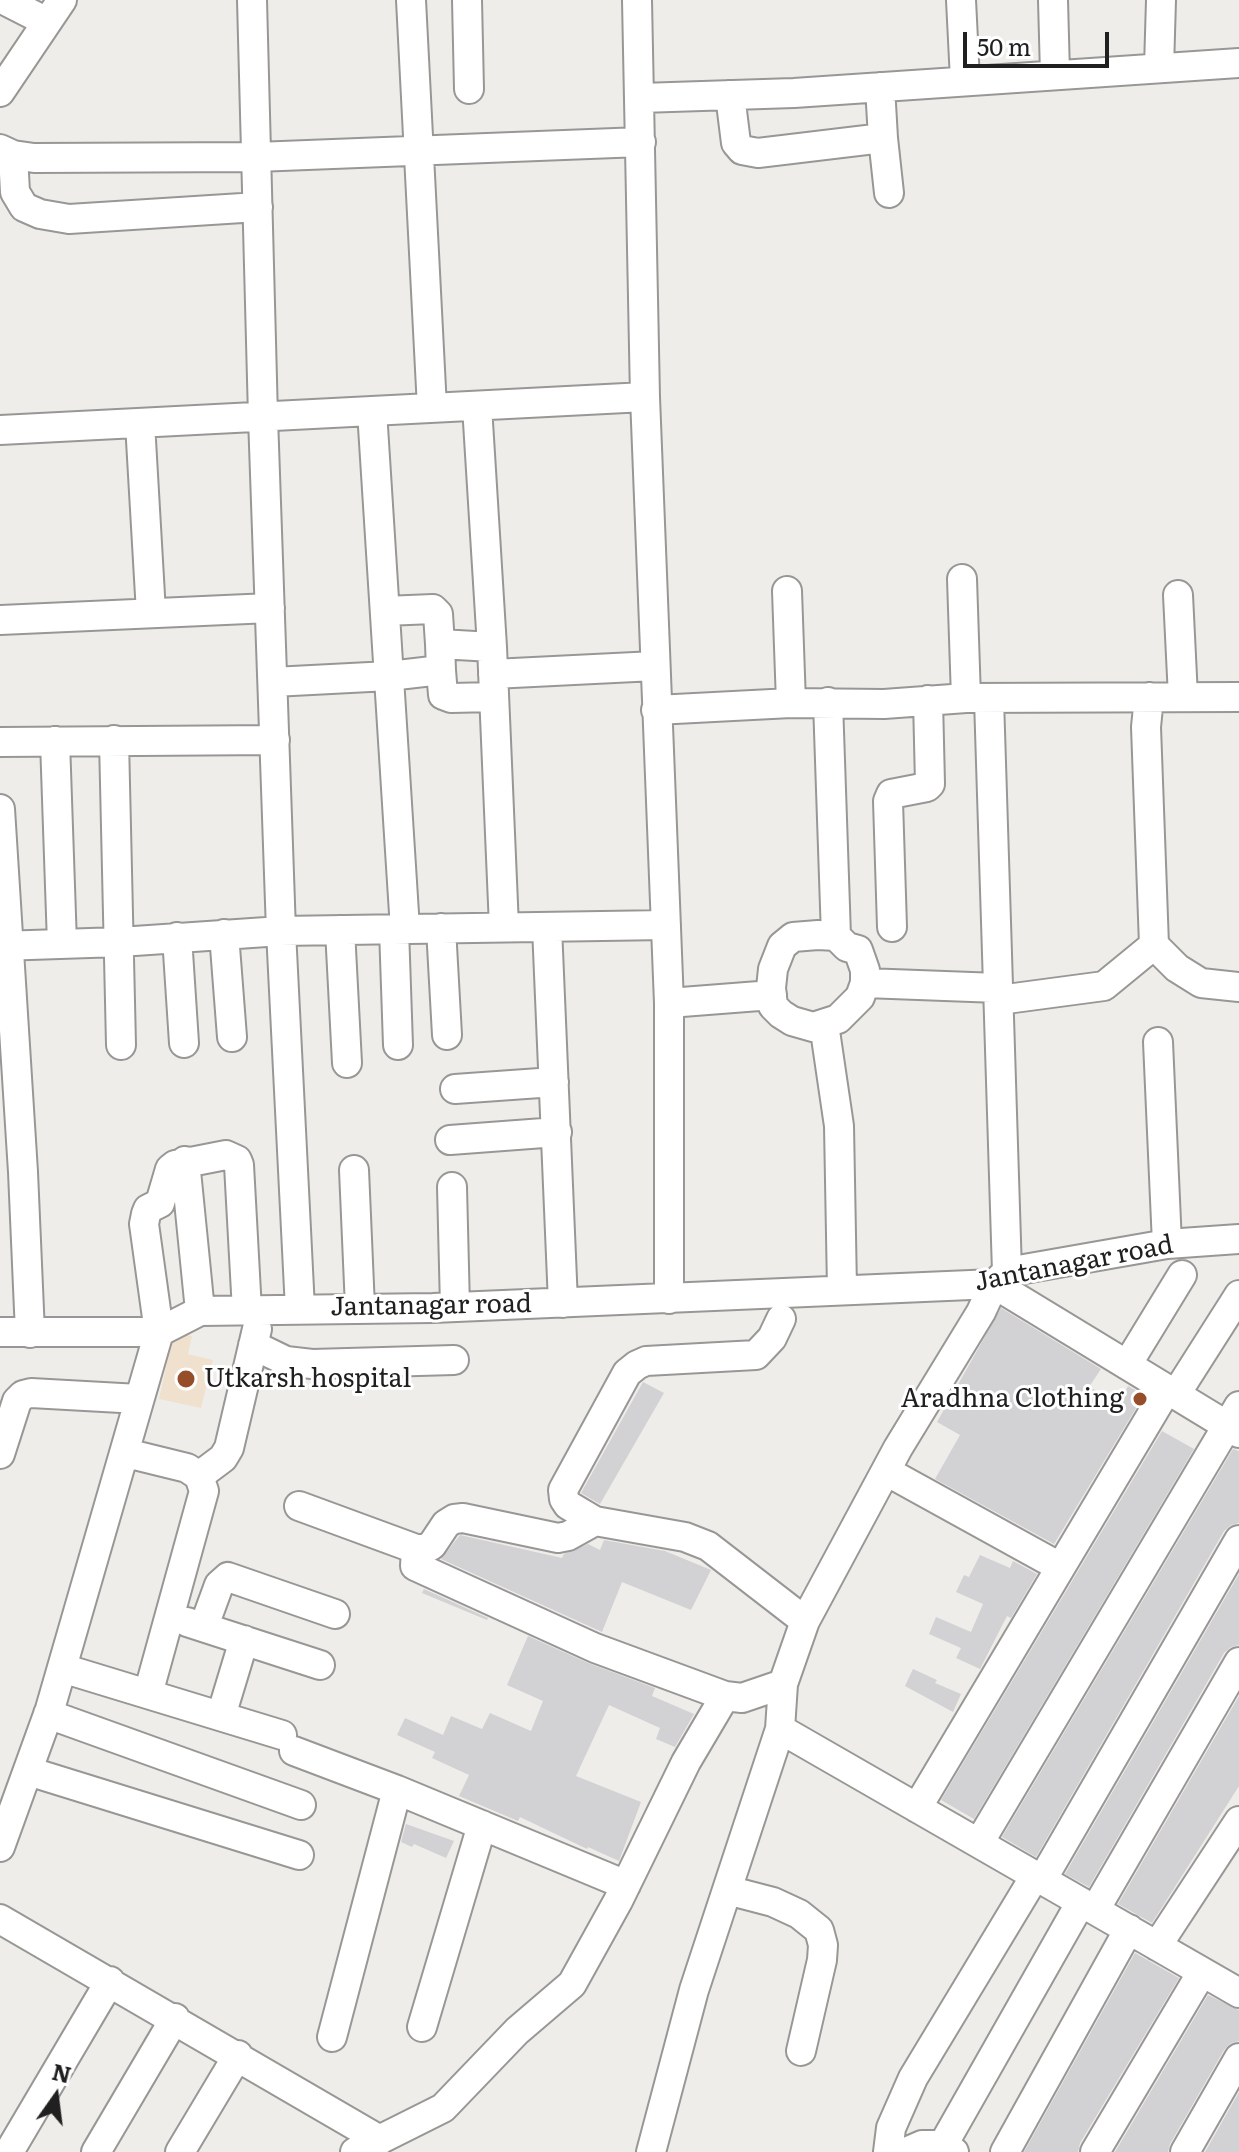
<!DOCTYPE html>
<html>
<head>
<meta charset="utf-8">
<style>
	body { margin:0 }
	#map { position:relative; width:1239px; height:2152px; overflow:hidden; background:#efedea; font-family:Literata,serif }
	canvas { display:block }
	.north { position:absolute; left:16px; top:2056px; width:80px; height:80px; -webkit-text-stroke:6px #fff; paint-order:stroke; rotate:14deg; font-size:22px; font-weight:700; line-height:32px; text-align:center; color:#212020 }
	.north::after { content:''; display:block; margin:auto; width:28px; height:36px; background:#212020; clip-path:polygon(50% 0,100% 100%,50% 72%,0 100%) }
	.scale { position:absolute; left:963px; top:32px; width:146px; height:36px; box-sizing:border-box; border:4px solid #212020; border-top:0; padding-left:10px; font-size:24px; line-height:28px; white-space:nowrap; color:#212020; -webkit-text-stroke:6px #fff; paint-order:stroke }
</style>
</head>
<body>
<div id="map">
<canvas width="1239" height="2152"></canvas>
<div class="north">N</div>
<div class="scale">50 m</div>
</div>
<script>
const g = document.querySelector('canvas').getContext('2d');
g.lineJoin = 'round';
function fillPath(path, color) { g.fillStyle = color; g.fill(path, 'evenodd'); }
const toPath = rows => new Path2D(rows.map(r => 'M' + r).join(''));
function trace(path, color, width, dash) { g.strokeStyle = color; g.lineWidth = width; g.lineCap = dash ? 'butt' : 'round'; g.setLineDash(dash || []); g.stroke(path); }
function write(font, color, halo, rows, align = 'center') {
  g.font = font + ' Literata,serif'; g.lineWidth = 6; g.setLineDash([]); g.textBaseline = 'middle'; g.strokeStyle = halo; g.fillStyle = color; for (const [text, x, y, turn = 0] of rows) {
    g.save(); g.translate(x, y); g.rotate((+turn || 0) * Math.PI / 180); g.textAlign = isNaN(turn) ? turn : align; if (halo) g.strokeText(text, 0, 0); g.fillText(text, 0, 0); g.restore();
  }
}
fillPath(toPath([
	[174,1332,192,1336,188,1354,213,1360,201,1408,159,1399]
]), '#efe1ce');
fillPath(toPath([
	[1001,1308,1101,1369,1089,1387,1120,1402,1128,1386,1144,1395,1054,1544,935,1479,960,1435,937,1422],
	[643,1382,664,1393,600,1504,581,1493],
	[1162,1431,1194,1449,974,1819,941,1800],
	[1233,1449,1239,1451,1239,1523,1231,1525,1224,1531,1036,1857,1002,1837],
	[460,1535,562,1558,564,1554,588,1544,600,1550,604,1540,665,1551,711,1570,691,1610,622,1582,602,1632,441,1559],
	[980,1555,1010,1568,1013,1561,1037,1574,1011,1618,1007,1616,980,1669,956,1658,961,1648,929,1634,936,1617,971,1632,983,1604,956,1592,964,1575,969,1577],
	[1239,1574,1239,1645,1231,1647,1224,1653,1089,1887,1065,1874],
	[424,1589,488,1618,487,1620,422,1593],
	[528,1636,588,1663,655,1688,652,1696,694,1714,675,1747,656,1739,660,1728,609,1705,576,1776,641,1802,619,1861,588,1847,587,1849,520,1817,518,1821,459,1796,469,1775,432,1758,435,1752,397,1735,405,1718,443,1735,451,1716,482,1729,490,1713,531,1731,543,1701,507,1685],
	[913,1669,937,1680,935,1683,961,1694,953,1712,905,1686],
	[1239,1696,1239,1786,1152,1923,1118,1904],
	[406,1824,454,1841,446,1858,414,1844,412,1847,401,1842],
	[1135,1953,1179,1978,1080,2143,1078,2152,1024,2152],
	[1208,1995,1239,2010,1239,2041,1231,2043,1224,2050,1170,2144,1168,2152,1115,2152],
	[1239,2092,1239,2152,1205,2152]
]), '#d2d1d4');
const minor = toPath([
	[4,0,47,22],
	[252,0,263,417,281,931,300,1309],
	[411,0,432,408],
	[467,0,469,89],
	[637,0,645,397,669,1003,669,1299],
	[961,0,965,80],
	[1053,0,1055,74],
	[1159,68,1161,0],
	[0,92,62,0],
	[730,95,736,143,742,150,758,153,883,138,880,87],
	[641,98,794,93,1239,63],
	[883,138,889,193],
	[0,149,13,155,34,158,256,157,641,142],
	[13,155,15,192,24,207,40,214,69,219,258,207],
	[477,406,492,647,504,927],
	[372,411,405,929],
	[140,423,151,613],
	[0,430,645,397],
	[962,579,966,698],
	[787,591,791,703],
	[1178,595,1183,697],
	[385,611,433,609,438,614,440,644],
	[0,620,270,608],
	[441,670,443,695,451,698,494,697],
	[493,674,655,666],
	[273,682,389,676,441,670,440,644,492,647],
	[1149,697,1146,727,1154,945,1177,968,1201,983,1239,987],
	[989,699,1007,1272],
	[828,702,836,936],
	[656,710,791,703,884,704,966,698,1239,697],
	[114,740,121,1045],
	[55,741,62,944],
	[0,742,275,740],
	[0,809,23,1172,30,1333],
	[547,927,563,1303],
	[892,927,888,801,891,794,927,787,930,784,928,700],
	[441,928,447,1035],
	[394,929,398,1045],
	[340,930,347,1063],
	[224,934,232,1037],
	[818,935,836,936,847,947,858,950,865,970,865,983,860,997,838,1019,813,1027,792,1021,781,1014,773,1006,771,988,773,969,782,946,793,937,818,935],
	[177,937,184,1043],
	[0,946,120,942,281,931,666,925],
	[865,983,998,988],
	[999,1000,1104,986,1154,945],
	[669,1003,772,995],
	[824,1024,839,1126,842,1289],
	[1158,1042,1167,1244],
	[455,1089,554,1082],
	[450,1140,557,1132],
	[185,1161,200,1311],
	[354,1170,360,1308],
	[452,1187,455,1307],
	[781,1319,772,1338,756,1355,646,1361,637,1365,627,1373,563,1490,564,1499,568,1505,595,1521,685,1537,708,1546,805,1621],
	[0,1332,159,1332,144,1224,146,1214,148,1209,160,1203,170,1169,175,1165,226,1155,237,1160,239,1165,247,1311],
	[253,1345,286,1361,312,1364,454,1360],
	[1127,1365,1182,1275],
	[1176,1394,1239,1295],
	[126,1453,187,1468,199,1476,204,1491,148,1694],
	[0,1454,17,1401,23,1395,31,1393,139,1399],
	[886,1471,1060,1567],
	[199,1476,223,1458,229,1448,257,1329],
	[299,1506,416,1549,425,1549,432,1545,446,1524,454,1519,463,1518,558,1538,568,1536,595,1521],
	[416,1549,415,1566,595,1648,725,1696],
	[187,1622,320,1665],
	[204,1626,219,1585,228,1577,335,1614],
	[62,1668,282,1735],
	[48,1714,301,1805],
	[221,1716,244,1640],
	[780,1729,1239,1993],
	[294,1751,397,1790],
	[28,1771,299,1855],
	[917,1808,1167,1389],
	[979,1843,1239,1406],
	[0,1847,50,1709,159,1332,200,1311,433,1308,994,1284,1007,1272,1167,1244,1239,1239],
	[1042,1880,1239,1540],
	[727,1890,773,1902,799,1914,819,1930,823,1945,822,1960,801,2051],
	[1095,1910,1239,1662],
	[0,1919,380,2140],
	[1157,1946,1239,1821],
	[422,2027,482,1825],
	[332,2037,397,1790,626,1885],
	[943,2145,1081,1902],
	[9,2152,110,1981],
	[96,2152,175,2018],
	[180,2152,238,2055],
	[355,2152,443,2108,517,2031,572,1984,618,1901,686,1762,725,1696,742,1698,783,1684],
	[651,2152,694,1990,780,1729,783,1684,805,1621,898,1448,981,1312,994,1284,1239,1433],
	[888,2152,891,2128,913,2078,1035,1876],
	[906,2152,922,2145,943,2145,954,2152],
	[1005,2152,1129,1929],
	[1095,2152,1202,1972],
	[1185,2152,1239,2058]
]);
trace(minor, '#999795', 32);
trace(minor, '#fff', 28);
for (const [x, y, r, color] of [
	[186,1379,10,"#954d2a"],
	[1140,1399,8,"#954d2a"]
]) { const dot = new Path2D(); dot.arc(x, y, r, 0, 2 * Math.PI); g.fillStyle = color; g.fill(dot); trace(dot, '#fff', 3); }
write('26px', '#212020', '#fff', [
	["Jantanagar road",1074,1264,-11],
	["Jantanagar road",431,1306,-1]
]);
write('26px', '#212020', '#fff', [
	["Utkarsh hospital",204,1379],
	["Aradhna Clothing",1124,1399,"right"]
], 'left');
</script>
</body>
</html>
